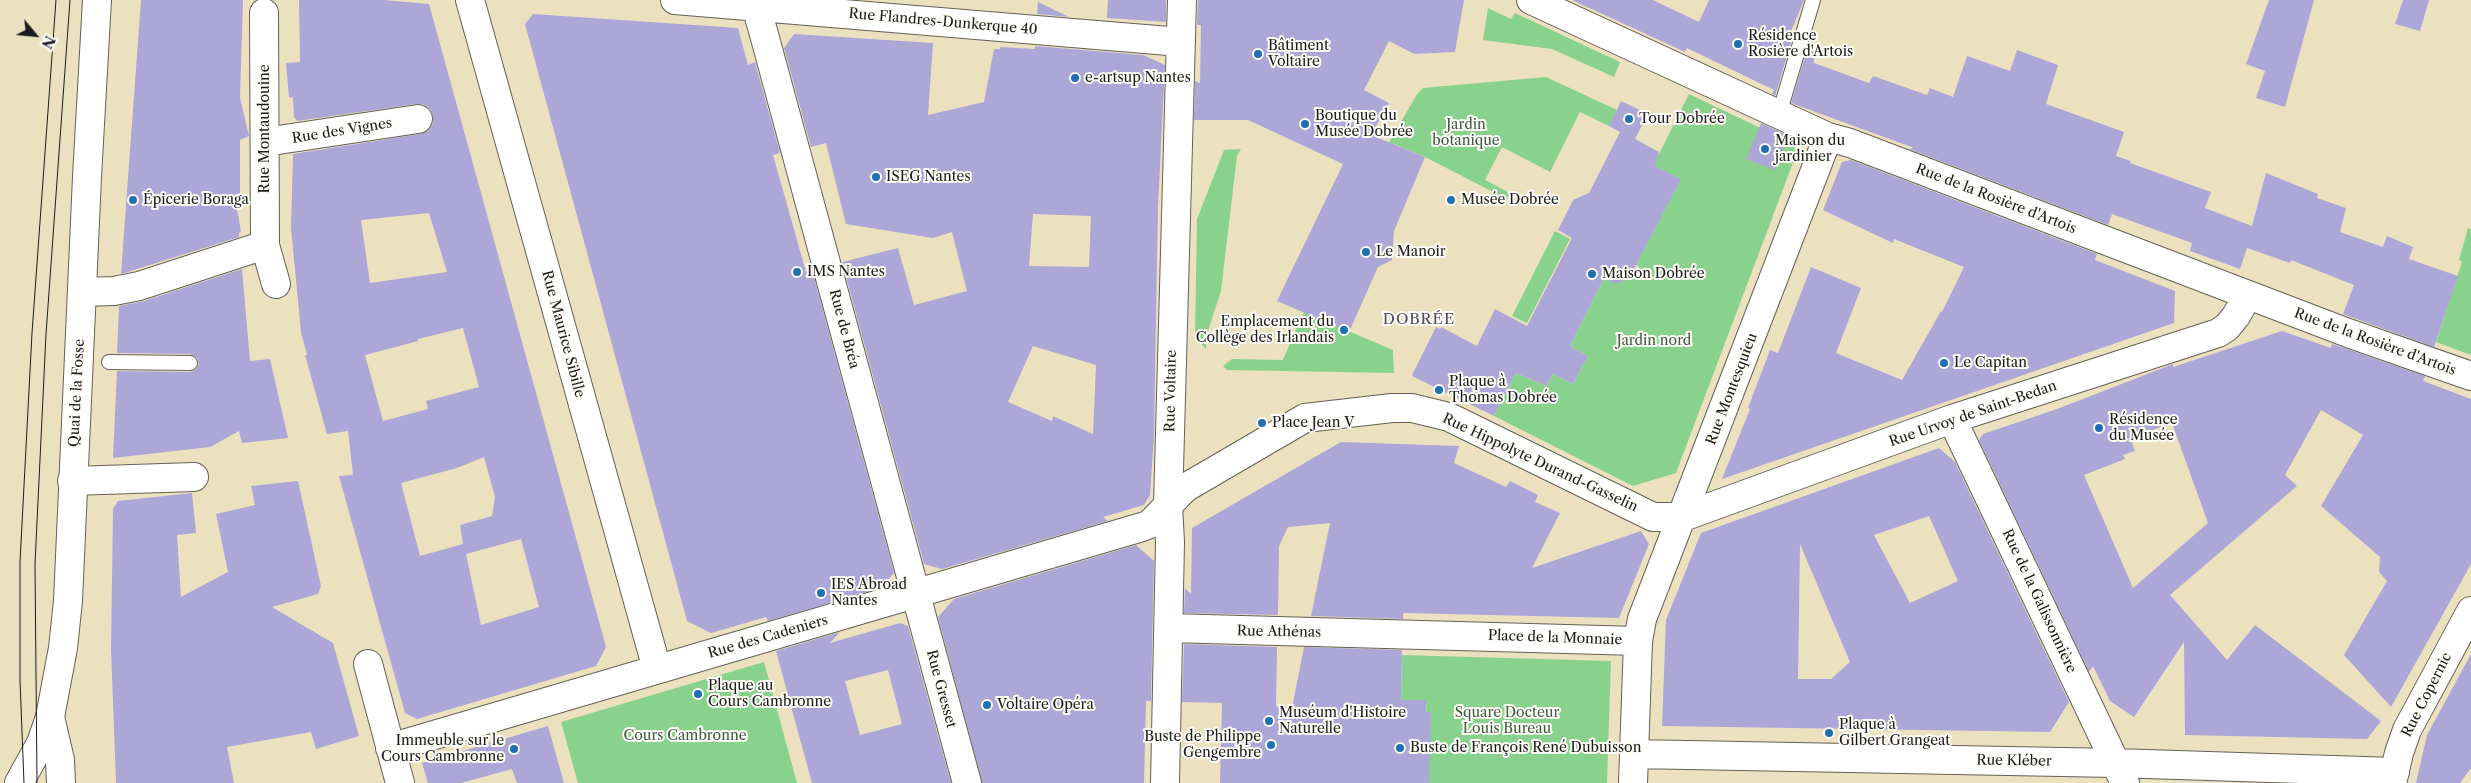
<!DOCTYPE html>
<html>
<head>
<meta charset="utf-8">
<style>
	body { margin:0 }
	#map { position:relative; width:2471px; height:783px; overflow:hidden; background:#ebe1bf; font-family:"Libre Caslon Text",serif }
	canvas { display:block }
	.north { position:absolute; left:10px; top:10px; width:50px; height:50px; -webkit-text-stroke:4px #fdfcf7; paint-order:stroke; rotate:118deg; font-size:14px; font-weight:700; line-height:20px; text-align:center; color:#1c1c1c }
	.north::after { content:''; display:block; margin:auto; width:18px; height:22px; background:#1c1c1c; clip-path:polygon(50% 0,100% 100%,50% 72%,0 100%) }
</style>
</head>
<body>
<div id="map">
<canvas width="2471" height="783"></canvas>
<div class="north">N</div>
</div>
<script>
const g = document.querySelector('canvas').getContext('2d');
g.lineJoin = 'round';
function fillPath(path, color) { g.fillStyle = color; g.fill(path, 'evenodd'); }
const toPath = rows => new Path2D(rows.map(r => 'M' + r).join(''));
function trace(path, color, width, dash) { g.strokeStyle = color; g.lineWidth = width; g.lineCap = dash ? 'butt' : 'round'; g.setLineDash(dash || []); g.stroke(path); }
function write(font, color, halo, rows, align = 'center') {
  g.font = font + ' "Libre Caslon Text",serif'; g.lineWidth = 4; g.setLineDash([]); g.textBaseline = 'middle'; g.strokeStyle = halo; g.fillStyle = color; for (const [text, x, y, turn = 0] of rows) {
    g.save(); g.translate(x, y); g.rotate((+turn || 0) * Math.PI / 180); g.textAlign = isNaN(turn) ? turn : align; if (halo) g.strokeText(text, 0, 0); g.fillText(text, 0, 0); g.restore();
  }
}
fillPath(toPath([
	[1488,8,1511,19,1515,13,1620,62,1614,77,1552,49,1483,40],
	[1546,77,1617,110,1609,126,1580,112,1550,172,1502,147,1485,180,1510,193,1507,199,1425,157,1394,144,1377,170,1313,316,1393,350,1394,373,1227,370,1223,366,1232,359,1283,360,1296,329,1374,169,1417,94,1423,88],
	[1689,94,1794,144,1797,152,1676,473,1633,486,1494,416,1516,373,1546,386,1553,374,1573,384,1588,356,1570,346,1604,278,1616,283,1626,280,1633,268,1637,270,1639,266,1636,265,1680,179,1651,164,1659,154],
	[1241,149,1237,156,1221,291,1206,337,1206,349,1195,337,1197,219,1224,150],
	[2468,228,2471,229,2471,355,2436,342,2462,262,2459,260],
	[1555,231,1570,239,1527,323,1512,316],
	[1402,655,1611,661,1607,783,1429,783,1426,700,1401,700],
	[764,662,797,783,578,783,561,722]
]), '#89d28d');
fillPath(toPath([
	[141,0,243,0,240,98,249,136,240,140,240,207,237,208,241,232,239,233,239,237,121,274],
	[299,0,383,0,429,4,606,647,596,666,417,719,405,713,339,476,353,475,348,431,327,434,305,355,307,355,301,332,291,228,293,154,420,134,428,131,433,124,433,117,430,109,423,104,416,104,297,121,294,117,293,98,289,97,286,63,300,62],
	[429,213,447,272,370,283,361,220],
	[463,328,479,387,426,401,428,409,383,421,365,355,418,341,418,339],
	[484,457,495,497,492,516,460,525,463,544,420,556,401,483,457,468],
	[521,539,539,607,481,625,466,554],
	[1108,0,1166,0,1166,22,1107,18],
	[1198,0,1464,0,1455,52,1414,54,1389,41,1364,90,1389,103,1371,135,1425,157,1394,231,1392,260,1378,267,1349,332,1277,301,1343,164,1248,120,1194,120,1195,81,1200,83,1201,25,1197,25],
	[1572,0,1653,0,1699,22,1709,0,1804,0,1790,34,1793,36,1775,96,1772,94,1774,90,1687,48,1685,52],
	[2269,0,2314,0,2285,107,2256,98,2265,71,2246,64],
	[2403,0,2429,0,2420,31,2395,24],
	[1038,2,1069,17,1037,14],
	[533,14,738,28,748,65,755,62,780,153,773,155,806,272,812,270,894,573,881,588,768,621,766,617,711,633,687,621,525,24],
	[794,34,933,43,928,115,984,102,994,49,1000,49,1000,47,1035,49,1035,46,1143,55,1165,65,1158,206,1154,436,1150,495,1144,505,1103,517,1108,521,942,569,924,564,842,262,898,248,914,305,967,291,952,232,933,238,846,224,826,143,811,147,784,48],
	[1033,214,1091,216,1089,267,1029,266],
	[1033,346,1096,365,1093,434,1053,416,1052,421,1008,402],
	[1809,43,1813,45,1814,63,1869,83,1873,76,1927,95,1930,88,1953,97,1967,56,2010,71,2017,50,2058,65,2046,104,2124,132,2116,156,2131,161,2130,163,2211,192,2205,208,2252,226,2266,173,2318,194,2317,198,2346,208,2340,232,2383,247,2387,236,2413,247,2409,259,2458,276,2434,347,2343,314,2354,285,2291,260,2290,263,2247,248,2240,269,2190,251,2192,243,2112,214,2108,225,1909,149,1914,148,1791,103],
	[1621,101,1648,114,1635,139,1659,152,1655,166,1681,179,1634,269,1633,268,1626,280,1616,284,1604,278,1570,346,1588,356,1573,384,1553,374,1546,386,1516,373,1494,416,1414,377,1412,375,1436,327,1440,329,1441,327,1477,346,1495,309,1527,326,1572,238,1558,230,1573,200,1589,193,1620,132,1609,126],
	[1761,123,1789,136,1775,170,1746,159],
	[1851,160,2097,254,2095,260,2175,291,2174,323,1722,479,1750,409,1748,408,1770,350,1778,353,1811,267,1861,288,1836,353,1902,380,1941,311,1942,312,1964,267,1894,239,1893,243,1823,210,1842,162],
	[242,269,250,361,270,359,288,438,242,443,239,431,210,447,113,458,117,371,190,372,195,370,199,364,197,358,190,354,117,353,119,306,144,301],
	[2282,331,2331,348,2332,344,2425,376,2423,381,2471,399,2471,564,2391,707,2344,655,2387,581,2379,572,2380,557,2321,506,2363,435,2321,410,2285,475,2297,486,2170,595,2227,660,2255,625,2381,721,2367,739,2185,735,2184,642,2134,717,2110,701,2093,666,2089,672,1979,440,1983,434,2057,409,2168,366,2173,364,2173,367],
	[2172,423,2208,523,2133,588,2084,475,2125,459,2123,455,2135,451,2130,438],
	[1341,442,1459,446,1454,463,1506,487,1510,481,1538,495,1535,502,1560,513,1532,568,1641,531,1649,544,1619,618,1403,613,1403,619,1311,616,1330,523,1288,527,1279,546,1278,615,1184,613,1185,588,1191,594,1192,528],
	[1939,448,1955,462,2069,702,2050,732,1662,726,1666,620,1701,533],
	[1929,516,1958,581,1910,603,1874,535],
	[1800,544,1850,662,1831,679,1798,679],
	[298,481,321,586,318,594,272,607,333,643,359,736,316,749,311,732,227,747,234,783,116,783,111,649,113,509,118,501,192,493,196,533,177,535,181,597,228,572,216,514,255,505,251,486],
	[1136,545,1154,561,1151,701,1146,701,1144,783,982,783,938,617,954,599],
	[900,623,908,626,951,783,812,783,776,651,840,632,830,643],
	[888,670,902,724,860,735,845,681],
	[1184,644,1277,647,1276,706,1292,708,1304,647,1402,650,1401,700,1426,700,1426,712,1431,712,1429,783,1220,783,1222,703,1182,702],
	[2471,654,2471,768,2460,783,2416,783,2427,735],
	[548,726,564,783,517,783,512,769,461,783,428,783,422,763]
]), '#ada7d8');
const lane = toPath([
	[1779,114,1813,0],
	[109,362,190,363]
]);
const street = toPath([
	[470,0,657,669],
	[675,0,1181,42],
	[757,0,756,6,765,38,967,783],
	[1531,0,1828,137,1850,143,2348,333,2471,376],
	[265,142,418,119],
	[265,245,276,284],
	[83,292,114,291,139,286,265,245,264,13],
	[1952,419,2125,783],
	[72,481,194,477],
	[1169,628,1638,641],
	[368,664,400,783],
	[50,717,60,760,61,783],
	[390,748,1142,527,1150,524,1185,488,1305,418,1392,408,1412,408,1449,417,1653,517,1683,517,1952,419,2218,333,2227,327,2236,316,2248,295],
	[1634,754,2115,763,2395,772],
	[1165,783,1170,542,1168,505,1182,0],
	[1633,783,1638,641,1642,619,1828,137]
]);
const secondary = toPath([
	[2392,783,2399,753,2407,730,2471,611]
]);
const primary = toPath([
	[19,783,41,743,50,717,63,648,68,601,87,177,97,0]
]);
trace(lane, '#646155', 16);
trace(street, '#646155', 30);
trace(secondary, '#646155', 30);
trace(primary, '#646155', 30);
trace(lane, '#fff', 14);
trace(street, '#fff', 28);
trace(secondary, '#fff', 28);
trace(primary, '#fff', 28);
trace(toPath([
	[24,783,20,680,20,562,32,333,56,0],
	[37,783,35,564,46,334,70,0]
]), '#1c1c1c', 1);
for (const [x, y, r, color] of [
	[1738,44,5,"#1f6fb2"],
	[1258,54,5,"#1f6fb2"],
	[1075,78,5,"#1f6fb2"],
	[1629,119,5,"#1f6fb2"],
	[1305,124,5,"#1f6fb2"],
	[1765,149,5,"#1f6fb2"],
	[876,177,5,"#1f6fb2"],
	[133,200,5,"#1f6fb2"],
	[1451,200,5,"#1f6fb2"],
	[1366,252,5,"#1f6fb2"],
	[797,272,5,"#1f6fb2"],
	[1592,274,5,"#1f6fb2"],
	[1344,330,5,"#1f6fb2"],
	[1944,363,5,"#1f6fb2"],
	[1439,390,5,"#1f6fb2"],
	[1262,423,5,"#1f6fb2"],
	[2099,428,5,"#1f6fb2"],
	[821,593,5,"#1f6fb2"],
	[698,694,5,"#1f6fb2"],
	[987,705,5,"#1f6fb2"],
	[1269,721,5,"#1f6fb2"],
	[1829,733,5,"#1f6fb2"],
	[1271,745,5,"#1f6fb2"],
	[1400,748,5,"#1f6fb2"],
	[514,749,5,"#1f6fb2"]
]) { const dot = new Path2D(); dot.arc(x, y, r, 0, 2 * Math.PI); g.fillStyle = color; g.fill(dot); trace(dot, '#fdfcf7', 2); }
write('14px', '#1c1c1c', '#fdfcf7', [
	["Rue Flandres-Dunkerque 40",943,22,5],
	["Rue Montaudouine",265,129,-90],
	["Rue des Vignes",342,131,-9],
	["Rue de la Rosière d'Artois",1996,199,21],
	["Rue de Bréa",844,329,75],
	["Rue Maurice Sibille",563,334,75],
	["Rue de la Rosière d'Artois",2375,342,20],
	["Rue Montesquieu",1732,389,-69],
	["Rue Voltaire",1171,391,-89],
	["Quai de la Fosse",77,393,-87],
	["Rue Urvoy de Saint-Bedan",1973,414,-19],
	["Rue Hippolyte Durand-Gasselin",1540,463,25],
	["Rue de la Galissonnière",2039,601,65],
	["Rue Athénas",1279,632,1],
	["Rue des Cadeniers",768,637,-16],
	["Place de la Monnaie",1555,638,2],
	["Rue Gresset",941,689,75],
	["Rue Copernic",2427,695,-63],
	["Rue Kléber",2014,761,1]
]);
write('14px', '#1c1c1c', '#fdfcf7', [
	["Résidence",1748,36],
	["Rosière d'Artois",1748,52],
	["Bâtiment",1268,46],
	["Voltaire",1268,62],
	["e-artsup Nantes",1085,78],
	["Boutique du",1315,116],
	["Musée Dobrée",1315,132],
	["Tour Dobrée",1639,119],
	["Maison du",1775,141],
	["jardinier",1775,157],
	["ISEG Nantes",886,177],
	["Épicerie Boraga",143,200],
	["Musée Dobrée",1461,200],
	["Le Manoir",1376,252],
	["IMS Nantes",807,272],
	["Maison Dobrée",1602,274],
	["Emplacement du",1334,322,"right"],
	["Collège des Irlandais",1334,338,"right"],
	["Le Capitan",1954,363],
	["Plaque à",1449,382],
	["Thomas Dobrée",1449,398],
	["Résidence",2109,420],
	["du Musée",2109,436],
	["Place Jean V",1272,423],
	["IES Abroad",831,585],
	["Nantes",831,601],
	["Plaque au",708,686],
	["Cours Cambronne",708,702],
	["Voltaire Opéra",997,705],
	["Muséum d'Histoire",1279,713],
	["Naturelle",1279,729],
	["Plaque à",1839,725],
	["Gilbert Grangeat",1839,741],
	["Buste de Philippe",1261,737,"right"],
	["Gengembre",1261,753,"right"],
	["Immeuble sur le",504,741,"right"],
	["Cours Cambronne",504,757,"right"],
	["Buste de François René Dubuisson",1410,748]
], 'left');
write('14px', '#425c44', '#fdfcf7', [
	["Jardin",1466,125],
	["botanique",1466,141],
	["Jardin nord",1654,341],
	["Square Docteur",1507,713],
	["Louis Bureau",1507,729],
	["Cours Cambronne",685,736]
]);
g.letterSpacing = '1px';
write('15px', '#4f4d5e', '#fdfcf7', [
	["DOBRÉE",1419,320]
]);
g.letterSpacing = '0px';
</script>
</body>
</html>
